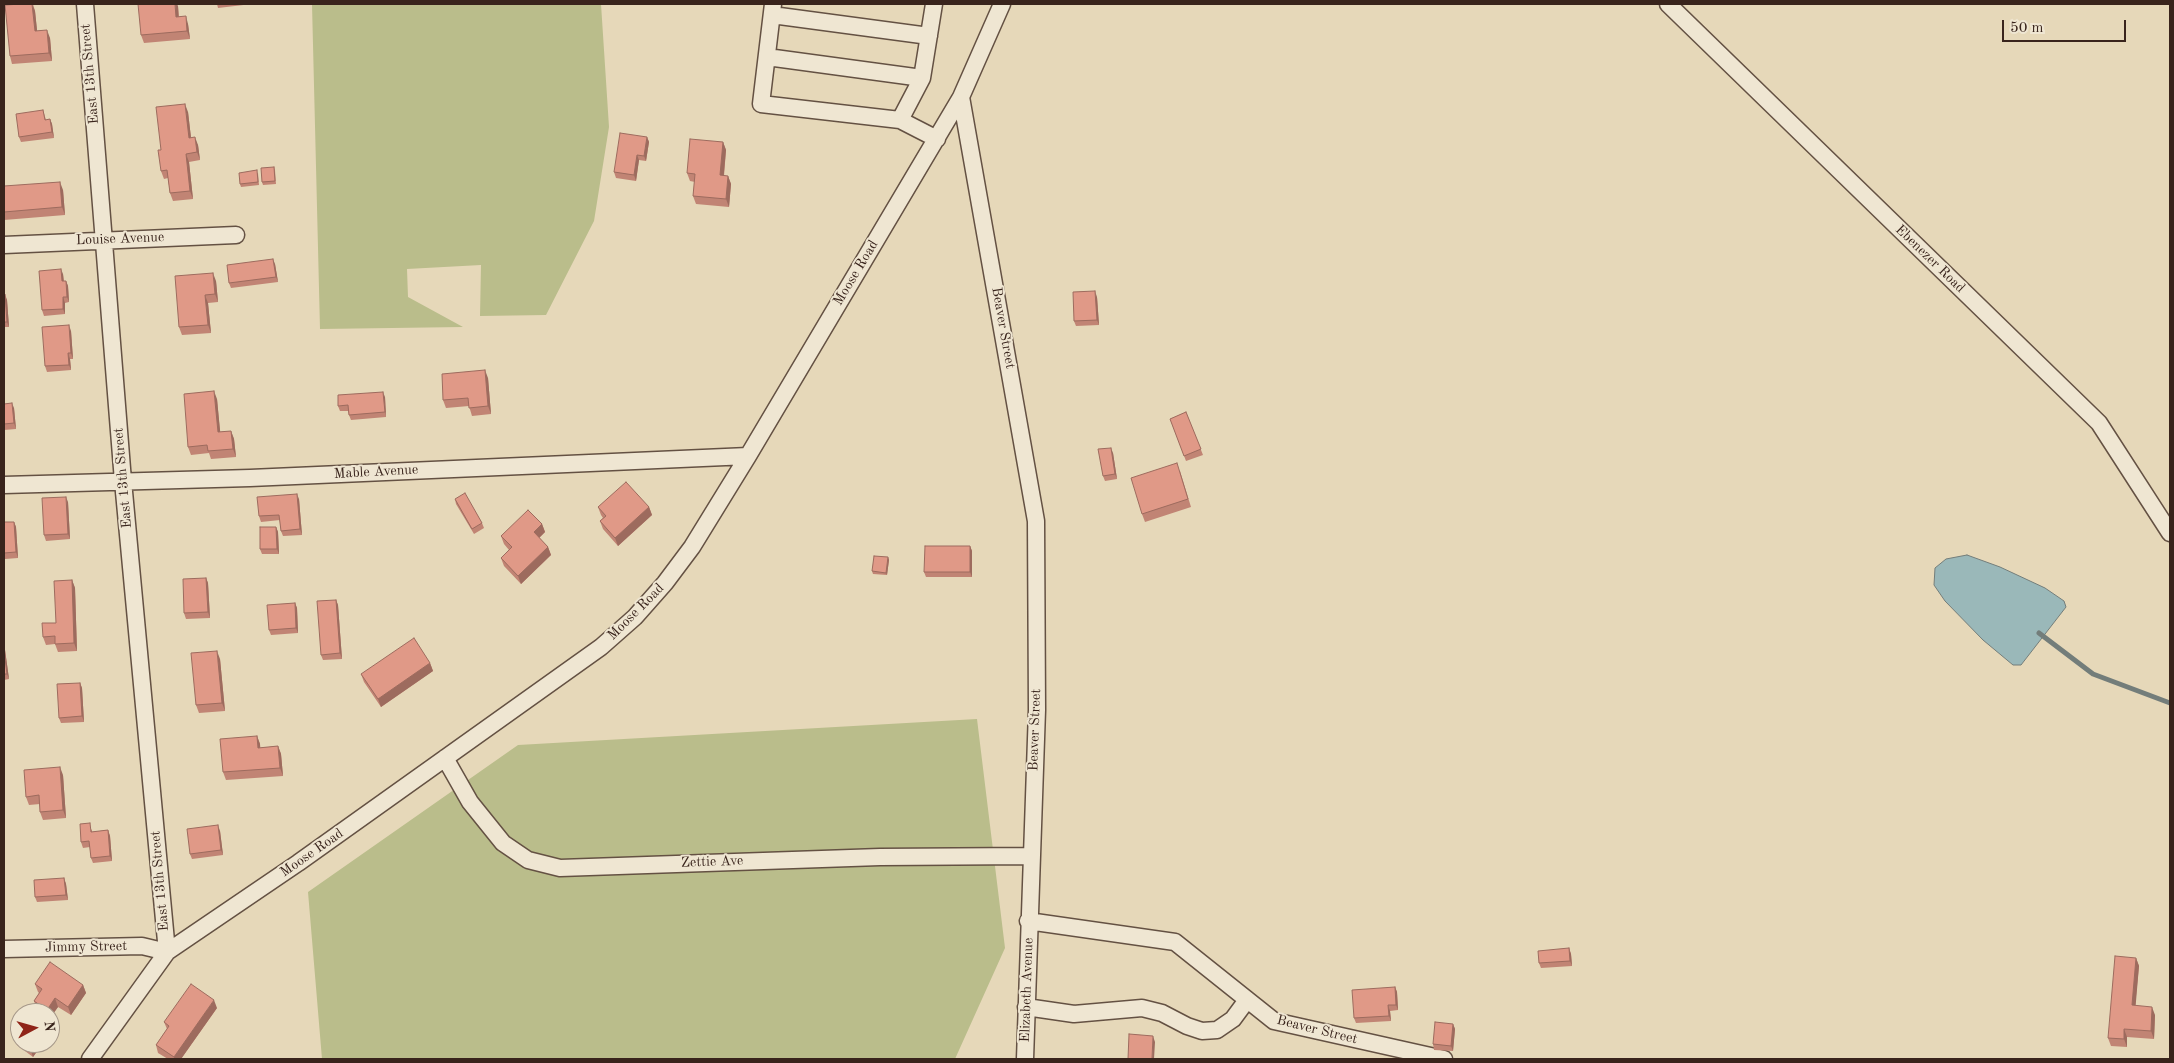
<!DOCTYPE html>
<html>
<head>
<meta charset="utf-8">
<style>
	body { margin:0 }
	#map { position:relative; width:2174px; height:1063px; overflow:hidden; background:#e6d8b9; font-family:"Old Standard TT",serif }
	canvas { display:block }
	.frame { position:absolute; inset:0; border:5px solid #39241c; pointer-events:none }
	.north { position:absolute; left:10px; top:1003px; width:50px; height:50px; box-sizing:border-box; background:#efe6d2; border:1px solid #a69889; border-radius:50%; rotate:84deg; font-size:14px; font-weight:700; line-height:20px; text-align:center; color:#39241c }
	.north::after { content:''; display:block; margin:auto; width:18px; height:22px; background:#8f2418; clip-path:polygon(50% 0,100% 100%,50% 72%,0 100%) }
	.scale { position:absolute; left:2002px; top:20px; width:124px; height:22px; box-sizing:border-box; border:2px solid #39241c; border-top:0; padding-left:6px; font-size:15px; line-height:18px; white-space:nowrap; color:#39241c; -webkit-text-stroke:4px #efe6d2; paint-order:stroke }
</style>
</head>
<body>
<div id="map">
<canvas width="2174" height="1063"></canvas>
<div class="frame"></div>
<div class="north">N</div>
<div class="scale">50 m</div>
</div>
<script>
const g = document.querySelector('canvas').getContext('2d');
g.lineJoin = 'round';
function fillPath(path, color) { g.fillStyle = color; g.fill(path, 'evenodd'); }
const toPath = rows => new Path2D(rows.map(r => 'M' + r).join(''));
function trace(path, color, width, dash) { g.strokeStyle = color; g.lineWidth = width; g.lineCap = dash ? 'butt' : 'round'; g.setLineDash(dash || []); g.stroke(path); }
function write(font, color, halo, rows, align = 'center') {
  g.font = font + ' "Old Standard TT",serif'; g.lineWidth = 4; g.setLineDash([]); g.textBaseline = 'middle'; g.strokeStyle = halo; g.fillStyle = color; for (const [text, x, y, turn = 0] of rows) {
    g.save(); g.translate(x, y); g.rotate((+turn || 0) * Math.PI / 180); g.textAlign = isNaN(turn) ? turn : align; if (halo) g.strokeText(text, 0, 0); g.fillText(text, 0, 0); g.restore();
  }
}
fillPath(toPath([
	[312,4,601,4,609,127,594,221,546,315,480,316,481,265,407,269,408,297,463,327,320,329],
	[977,719,1005,948,955,1059,322,1059,308,892,518,745]
]), '#babd8b');
const water = toPath([
	[1967,555,2000,567,2045,588,2064,601,2066,607,2021,665,2013,665,1983,640,1945,601,1934,585,1935,568,1946,559,1967,555]
]);
fillPath(water, '#9ab8b9');
trace(water, '#737d7a', 1);
trace(toPath([
	[2039,633,2093,674,2170,703]
]), '#737d7a', 5);
const minor = toPath([
	[773,4,761,104,900,120,937,139],
	[1668,4,2099,423,2170,533],
	[772,15,929,36],
	[767,57,922,78],
	[961,97,1036,521,1037,710,1025,1059],
	[900,120,922,78,934,4],
	[4,245,236,235],
	[4,485,250,478,748,456],
	[445,758,470,802,503,843,528,860,560,868,880,857,1031,856],
	[1028,921,1175,942,1274,1021,1444,1059],
	[4,949,142,946,167,952,123,481,85,4],
	[1026,1007,1074,1014,1142,1008,1162,1013,1187,1026,1202,1031,1217,1030,1233,1019,1247,1000],
	[90,1059,167,952,298,863,601,647,635,617,665,583,692,547,748,456,961,97,1002,4]
]);
trace(minor, '#645143', 19);
trace(minor, '#efe6d2', 16);
fillPath(toPath([
	[33,4,35,11,37,31,50,38,52,61,12,64,10,56],
	[217,4,252,4,218,8],
	[178,6,179,17,188,24,190,39,144,43,141,35],
	[43,110,46,120,50,119,52,124,54,138,21,142,19,137],
	[188,112,191,138,198,145,200,160,189,162,193,199,173,201,170,193,168,178,164,179,161,171,161,150],
	[647,137,649,142,646,161,639,160,636,181,616,178,614,172],
	[723,142,726,150,724,176,728,176,731,184,729,207,696,204,693,196,695,182,690,181,687,173],
	[274,167,275,170,276,184,263,185,262,182],
	[258,173,259,185,241,187,240,184],
	[4,186,63,190,65,215,4,220],
	[275,264,278,282,231,288,229,283],
	[63,274,64,281,66,281,68,286,69,302,65,303,65,314,44,316,42,310],
	[216,281,218,302,208,303,211,333,182,335,179,327],
	[4,294,7,300,9,327,4,327],
	[1097,297,1099,325,1076,326,1074,321],
	[71,331,73,359,70,359,71,370,47,372,45,366],
	[488,378,491,414,472,416,469,406,446,408,443,400],
	[385,397,386,417,351,420,349,415,348,411,340,411,338,406],
	[217,399,220,432,231,431,234,439,236,457,211,459,209,453,191,455,188,447],
	[4,404,14,408,16,429,4,430],
	[1186,412,1203,455,1186,461,1170,419],
	[1113,453,1117,479,1105,481,1103,476],
	[1180,471,1191,507,1145,522,1142,514],
	[299,499,302,535,283,536,281,531,280,520,261,522,259,516],
	[455,499,482,523,484,528,474,534,456,504],
	[68,502,70,539,46,541,44,535],
	[598,507,649,507,652,515,618,546,603,529,600,521,603,518,601,515],
	[4,522,14,522,16,527,18,558,5,559,4,555],
	[542,524,545,532,539,538,548,547,551,555,521,584,504,566,501,558,509,550,504,544,501,536],
	[276,527,278,532,279,554,262,554,260,549],
	[970,546,972,551,972,577,926,577,924,572],
	[888,557,889,560,887,575,873,574,872,571],
	[206,578,208,583,210,618,186,619,184,613],
	[72,580,75,588,77,651,58,652,55,644,46,645,43,637,56,623],
	[336,600,338,605,342,659,323,660,321,655],
	[295,603,297,608,298,633,271,635,269,630],
	[4,642,9,679,4,680],
	[220,659,225,711,199,713,196,705],
	[430,663,433,671,381,707,364,682,361,674],
	[80,683,82,688,84,722,61,723,59,718],
	[257,736,260,744,260,748,278,746,281,754,283,776,226,780,223,772],
	[63,775,66,818,43,820,40,812,40,804,29,805,26,797],
	[92,829,92,832,108,830,110,836,112,861,93,863,91,858,90,847,83,848,81,842],
	[220,831,223,855,192,859,190,854],
	[64,878,66,884,68,900,37,902,35,897],
	[1569,948,1571,954,1572,966,1541,968,1539,963],
	[2136,958,2139,966,2135,1006,2155,1015,2154,1039,2127,1037,2127,1047,2111,1046,2108,1038],
	[35,984,83,985,86,993,71,1015,58,1007,50,1018,50,1013,43,1013,37,1009,34,1001,39,993,38,992],
	[1395,987,1397,992,1398,1010,1390,1011,1391,1021,1356,1023,1354,1018],
	[217,1008,181,1059,168,1059,158,1053,156,1045,167,1029,164,1022],
	[1453,1024,1455,1029,1453,1051,1434,1050,1433,1044],
	[15,1039,20,1043,43,1043,33,1057,17,1045]
]), '#c18474');
fillPath(toPath([
	[32,4,35,11,38,39,35,31],
	[175,4,177,4,178,6,179,25,176,17],
	[186,16,188,24,190,39,187,31],
	[47,30,50,38,52,61,49,53],
	[185,104,188,112,192,146,189,138],
	[50,119,52,124,54,138,52,132],
	[195,137,198,145,200,160,197,152],
	[647,137,649,142,646,161,644,156],
	[723,142,726,150,723,183,720,175],
	[186,154,189,162,193,199,190,191],
	[637,155,639,160,636,181,634,175],
	[728,176,731,184,729,207,726,199],
	[60,182,63,190,65,215,62,207],
	[273,259,275,264,278,282,276,277],
	[61,269,63,274,64,286,62,281],
	[213,273,216,281,218,302,215,294],
	[66,281,68,286,69,302,67,297],
	[1095,291,1097,297,1099,325,1097,320],
	[5,294,7,300,9,327,7,322],
	[205,295,208,303,211,333,208,325],
	[63,297,65,303,65,314,63,309],
	[69,325,71,331,73,359,71,353],
	[68,353,70,359,71,370,69,365],
	[485,370,488,378,491,414,488,406],
	[214,391,217,399,221,440,218,432],
	[383,392,385,397,386,417,385,412],
	[12,403,14,408,16,429,14,423],
	[231,431,234,439,236,457,233,449],
	[1111,448,1113,453,1117,479,1115,474],
	[297,494,299,499,302,535,300,529],
	[66,497,68,502,70,539,68,534],
	[649,507,652,515,618,546,615,538],
	[14,522,16,527,18,558,16,552],
	[542,524,545,532,537,540,534,532],
	[276,527,278,532,279,554,277,549],
	[970,546,972,551,972,577,970,572],
	[548,547,551,555,521,584,518,576],
	[888,557,889,560,887,575,886,573],
	[206,578,208,583,210,618,208,612],
	[72,580,75,588,77,651,74,643],
	[336,600,338,605,342,659,340,653],
	[295,603,297,608,298,633,296,628],
	[4,642,4,643,9,679,7,674,4,650],
	[217,651,220,659,225,711,222,703],
	[430,663,433,671,381,707,378,699],
	[80,683,82,688,84,722,82,716],
	[257,736,260,744,261,756,258,748],
	[278,746,281,754,283,776,280,768],
	[60,767,63,775,66,818,63,810],
	[218,825,220,831,223,855,221,850],
	[108,830,110,836,112,861,110,856],
	[64,878,66,884,68,900,66,895],
	[1569,948,1571,954,1572,966,1570,961],
	[2136,958,2139,966,2135,1013,2132,1005],
	[83,985,86,993,71,1015,68,1007],
	[1395,987,1397,992,1398,1010,1396,1005],
	[55,998,58,1007,50,1018,50,1013,48,1013,47,1010],
	[214,1000,217,1008,181,1059,174,1059,174,1057],
	[1388,1005,1390,1011,1391,1021,1389,1016],
	[2152,1007,2155,1015,2154,1039,2151,1031],
	[1453,1024,1455,1029,1453,1051,1451,1046],
	[2124,1029,2127,1037,2127,1047,2124,1039],
	[1153,1036,1155,1042,1154,1059,1152,1059],
	[37,1043,43,1043,33,1057,31,1051]
]), '#9d6b5e');
const building = toPath([
	[22,4,32,4,35,31,47,30,49,53,10,56,5,5,22,4],
	[138,4,175,4,176,17,186,16,187,31,141,35,138,4],
	[185,104,189,138,195,137,197,152,186,154,190,191,170,193,167,170,161,171,158,150,161,150,156,107,185,104],
	[43,110,45,120,50,119,52,132,19,137,16,114,43,110],
	[620,133,647,137,644,156,637,155,634,175,614,172,620,133],
	[690,139,723,142,720,175,728,176,726,199,693,196,695,174,687,173,690,139],
	[274,167,275,181,262,182,261,168,274,167],
	[257,170,258,182,240,184,239,173,257,170],
	[60,182,62,207,4,212,4,186,60,182],
	[273,259,276,277,229,283,227,265,273,259],
	[61,269,62,281,66,281,67,297,63,297,63,309,42,310,39,271,61,269],
	[213,273,215,294,205,295,208,325,179,327,175,276,213,273],
	[1095,291,1097,320,1074,321,1073,292,1095,291],
	[4,294,5,294,7,322,4,322,4,294],
	[69,325,71,353,68,353,69,365,45,366,42,327,69,325],
	[485,370,488,406,469,408,468,398,443,400,442,374,485,370],
	[214,391,218,432,231,431,233,449,208,451,207,445,188,447,184,394,214,391],
	[383,392,385,412,349,415,348,405,338,406,338,395,383,392],
	[12,403,14,423,4,424,4,404,12,403],
	[1186,412,1201,449,1184,456,1170,419,1186,412],
	[1111,448,1115,474,1103,476,1098,449,1111,448],
	[1177,463,1188,499,1142,514,1131,478,1177,463],
	[626,482,649,507,615,538,600,521,606,516,598,507,626,482],
	[465,493,482,523,472,529,455,499,465,493],
	[297,494,300,529,281,531,279,515,259,516,257,497,297,494],
	[66,497,68,534,44,535,42,498,66,497],
	[528,510,542,524,534,532,548,547,518,576,501,558,512,547,501,536,528,510],
	[4,522,14,522,16,552,4,553,4,522],
	[260,527,276,527,277,549,260,549,260,527],
	[925,546,970,546,970,572,924,572,925,546],
	[874,556,888,557,886,573,872,571,874,556],
	[206,578,208,612,184,613,183,579,206,578],
	[72,580,74,643,55,644,55,636,43,637,42,623,56,623,54,581,72,580],
	[336,600,340,653,321,655,317,601,336,600],
	[295,603,296,628,269,630,267,605,295,603],
	[414,638,430,663,378,699,361,674,414,638],
	[4,650,7,674,4,674,4,650],
	[217,651,222,703,196,705,191,653,217,651],
	[80,683,82,716,59,718,57,684,80,683],
	[257,736,258,748,278,746,280,768,223,772,220,739,257,736],
	[60,767,63,810,40,812,39,795,26,797,24,770,60,767],
	[90,823,91,832,108,830,110,856,91,858,89,841,81,842,80,824,90,823],
	[218,825,221,850,190,854,187,829,218,825],
	[64,878,66,895,35,897,34,880,64,878],
	[1569,948,1570,961,1539,963,1538,951,1569,948],
	[2115,956,2136,958,2132,1005,2152,1007,2151,1031,2124,1029,2124,1039,2108,1038,2115,956],
	[50,962,83,985,68,1007,55,998,47,1010,34,1001,42,989,35,984,50,962],
	[191,984,214,1000,174,1057,156,1045,169,1026,164,1022,191,984],
	[1395,987,1396,1005,1388,1005,1389,1016,1354,1018,1352,990,1395,987],
	[1435,1022,1453,1024,1451,1046,1433,1044,1435,1022],
	[20,1032,20,1043,37,1043,31,1051,15,1039,20,1032],
	[1129,1034,1153,1036,1152,1059,1128,1059,1129,1034]
]);
fillPath(building, '#e09987');
trace(building, '#9d6b5e', 1);
write('14px', '#39241c', '#efe6d2', [
	["East 13th Street",90,74,-95],
	["Louise Avenue",120,239,-2],
	["Ebenezer Road",1930,259,44],
	["Moose Road",856,273,-59],
	["Beaver Street",1003,328,80],
	["Mable Avenue",376,472,-3],
	["East 13th Street",123,478,-95],
	["Moose Road",636,612,-45],
	["Beaver Street",1035,730,-88],
	["Moose Road",312,853,-35],
	["Zettie Ave",712,862,-2],
	["East 13th Street",160,881,-95],
	["Jimmy Street",86,947,-1],
	["Elizabeth Avenue",1027,990,-88],
	["Beaver Street",1317,1030,14]
]);
</script>
</body>
</html>
